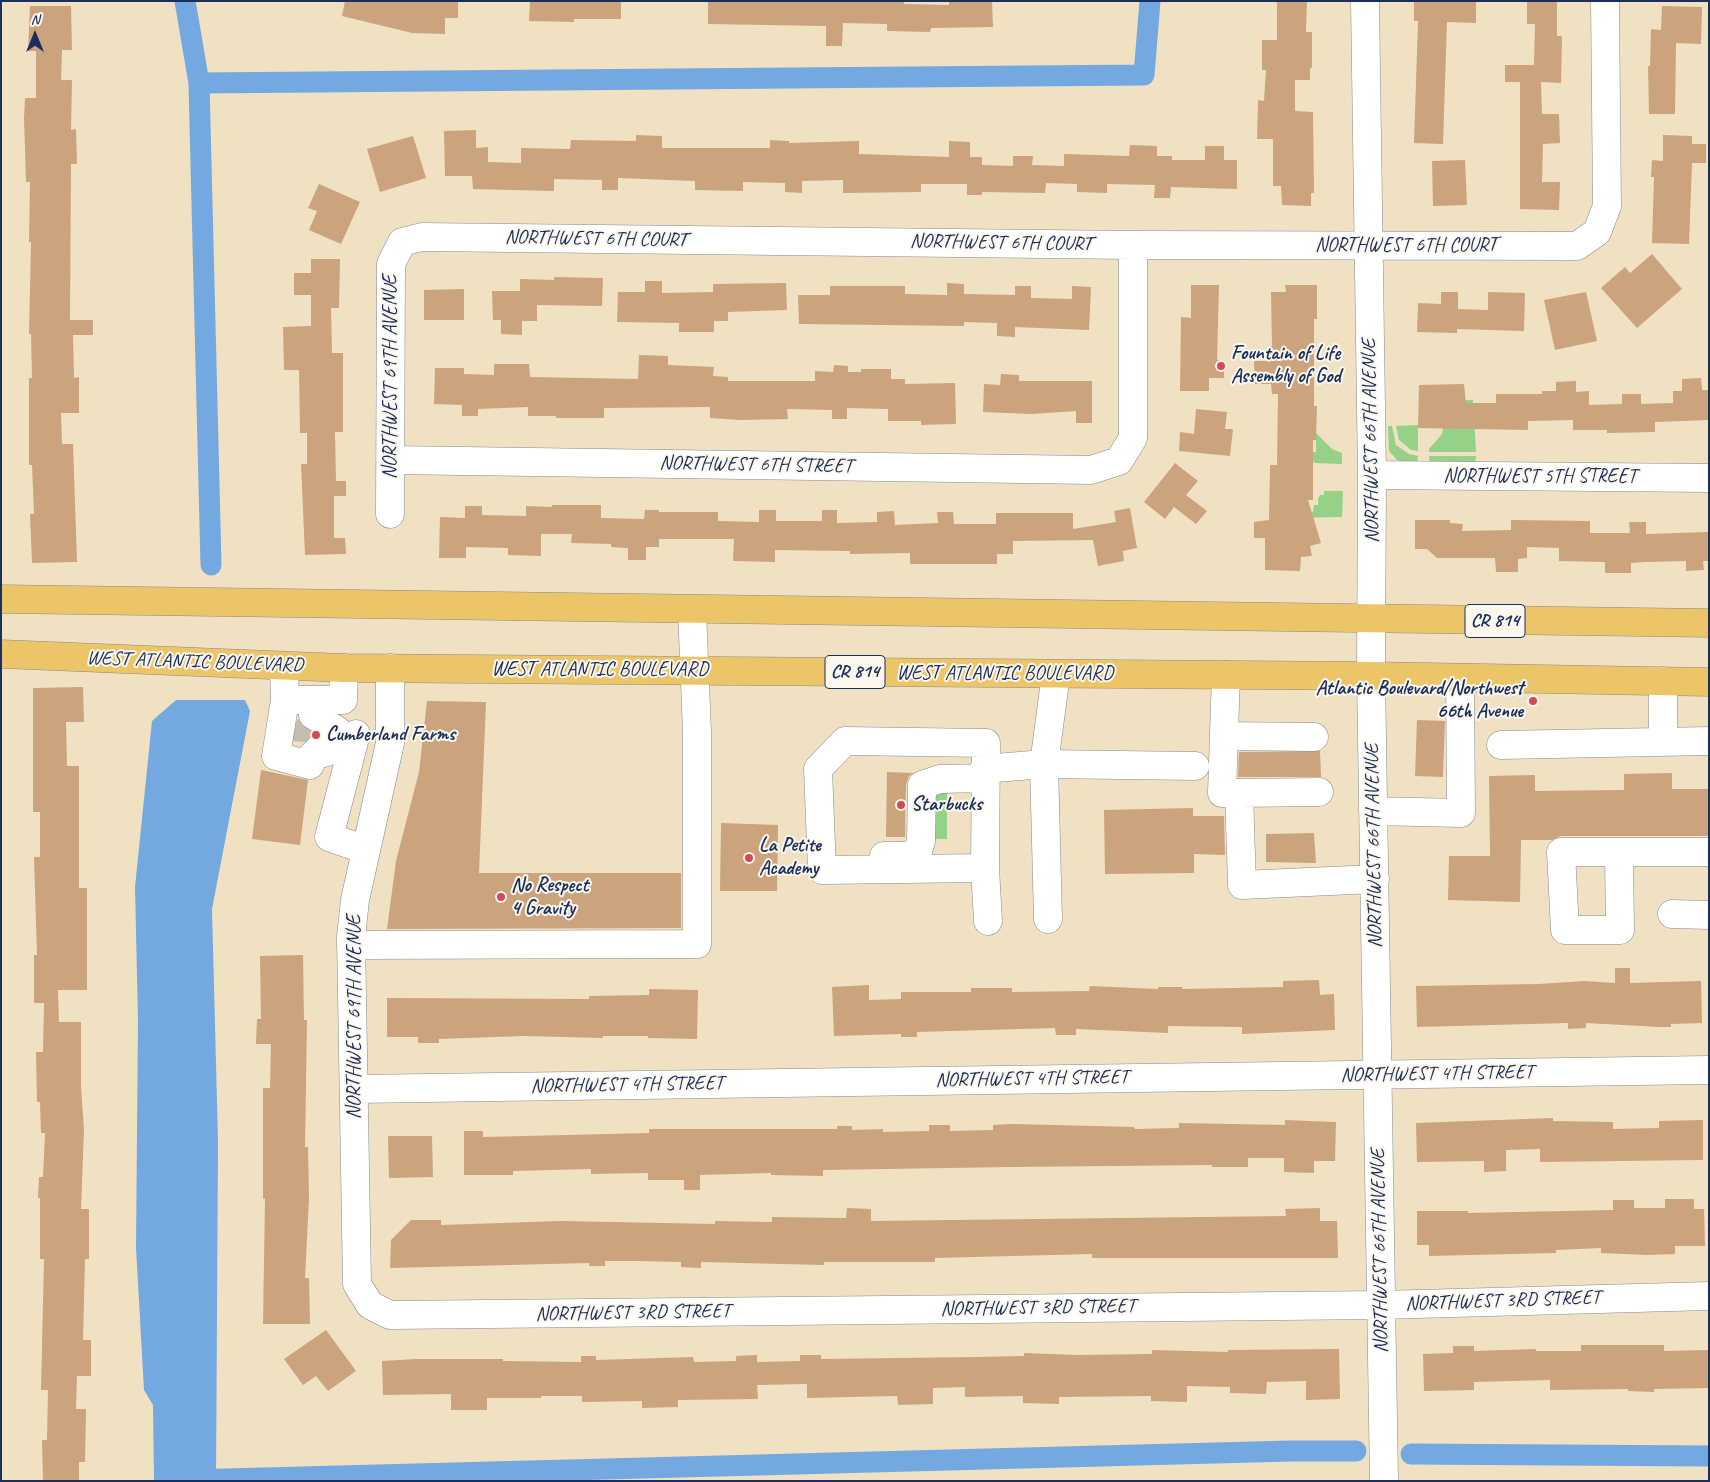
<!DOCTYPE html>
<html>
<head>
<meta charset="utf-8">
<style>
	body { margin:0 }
	#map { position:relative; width:1710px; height:1482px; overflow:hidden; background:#f1e1c3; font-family:Caveat,sans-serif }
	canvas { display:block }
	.frame { position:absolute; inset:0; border:2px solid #1b2f5e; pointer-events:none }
	.north { position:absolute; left:10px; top:10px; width:50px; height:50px; -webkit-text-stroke:4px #fbf7ec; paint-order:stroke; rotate:0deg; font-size:14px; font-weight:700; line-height:20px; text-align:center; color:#1b2f5e }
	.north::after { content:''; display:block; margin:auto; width:18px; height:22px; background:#1b2f5e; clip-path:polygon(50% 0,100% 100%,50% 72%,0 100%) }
</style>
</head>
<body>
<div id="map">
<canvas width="1710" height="1482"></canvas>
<div class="frame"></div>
<div class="north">N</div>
</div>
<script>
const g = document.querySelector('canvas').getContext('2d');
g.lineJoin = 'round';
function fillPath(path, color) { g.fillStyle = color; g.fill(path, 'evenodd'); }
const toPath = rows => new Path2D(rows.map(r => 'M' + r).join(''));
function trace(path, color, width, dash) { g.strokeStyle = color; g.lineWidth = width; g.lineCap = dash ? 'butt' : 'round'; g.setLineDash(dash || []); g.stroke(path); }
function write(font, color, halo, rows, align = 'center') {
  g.font = font + ' Caveat,sans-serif'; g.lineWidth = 4; g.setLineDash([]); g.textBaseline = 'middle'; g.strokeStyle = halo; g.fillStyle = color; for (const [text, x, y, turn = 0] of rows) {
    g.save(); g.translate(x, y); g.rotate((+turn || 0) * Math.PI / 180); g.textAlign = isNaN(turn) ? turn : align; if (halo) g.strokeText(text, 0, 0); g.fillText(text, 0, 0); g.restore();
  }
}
fillPath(toPath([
	[1465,400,1473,400,1476,452,1429,452,1429,449,1442,434,1443,428],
	[1418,425,1418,451,1411,450,1399,440,1396,426],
	[1388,426,1392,426,1396,445,1409,454,1418,456,1417,464,1397,460,1389,451],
	[1316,433,1332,449,1342,453,1342,464,1314,463,1313,460,1287,459,1287,453,1316,452],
	[1429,456,1476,456,1475,465,1430,464],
	[1324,491,1343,491,1342,517,1284,518,1284,512,1313,512,1314,505,1318,505,1318,499,1320,495,1324,495],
	[947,786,947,839,926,839,927,793]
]), '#95d287');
fillPath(toPath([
	[176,700,245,700,250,711,212,909,218,1141,216,1481,154,1481,153,1405,144,1390,136,1248,138,1020,135,887,152,721]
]), '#73a8e0');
trace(toPath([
	[185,1,199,83,211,565],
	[199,83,1144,75,1150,1],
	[1411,1454,1709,1456],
	[187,1480,1291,1451,1356,1451]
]), '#73a8e0', 21);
fillPath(toPath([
	[345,1,458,1,458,18,445,18,445,34,412,33,342,16],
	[530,1,621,1,621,19,574,19,574,22,529,21],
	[708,1,904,1,904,4,949,5,949,1,992,1,993,27,931,28,930,32,887,31,887,24,843,23,842,46,826,46,826,26,708,24],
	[1277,1,1307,1,1306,32,1312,32,1312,68,1310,68,1310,80,1295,80,1295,111,1313,112,1314,193,1311,193,1311,206,1282,205,1281,186,1273,186,1273,139,1257,139,1258,100,1264,101,1266,70,1262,70,1262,40,1277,40],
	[1414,1,1476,1,1476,23,1447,22,1443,144,1414,143,1418,21,1414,21],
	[1527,1,1557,1,1557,36,1562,36,1561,83,1541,82,1542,114,1559,114,1560,143,1543,144,1542,182,1560,182,1559,210,1520,209,1520,82,1505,82,1505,65,1534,65,1535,24,1527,24],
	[30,6,71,6,72,50,62,50,61,80,72,80,71,130,76,129,77,164,71,164,70,320,93,320,93,335,73,335,74,378,79,377,79,413,61,413,62,444,73,444,77,562,32,563,30,514,34,514,32,465,29,465,29,378,32,378,31,334,29,334,31,242,29,242,30,182,26,182,24,118,25,98,36,98,36,51,28,51],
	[1662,6,1702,7,1701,44,1676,43,1675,114,1649,114,1648,66,1650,66,1651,29,1661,30],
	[476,130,476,148,488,147,488,162,521,163,521,148,570,149,571,140,636,141,636,135,662,136,662,148,770,148,770,140,789,141,789,143,859,141,859,154,949,157,949,141,970,142,970,157,982,157,982,165,1013,166,1013,156,1033,156,1032,165,1064,166,1064,154,1129,156,1130,145,1157,146,1157,156,1172,156,1172,160,1205,160,1205,146,1224,146,1224,160,1237,160,1237,189,1171,187,1170,198,1154,198,1155,185,1107,184,1107,193,1077,192,1077,184,1046,183,1045,193,982,192,982,195,967,195,967,184,921,184,921,192,843,193,843,180,802,181,802,193,785,192,785,183,743,182,743,191,695,190,695,181,618,178,618,190,602,190,602,180,554,179,554,191,473,189,472,176,445,176,444,131],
	[1663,135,1692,136,1692,144,1706,144,1706,163,1692,163,1689,244,1652,243,1654,177,1651,177,1652,160,1663,161],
	[413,136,426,178,380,192,367,149],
	[1465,160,1467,205,1433,206,1432,161],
	[319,184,360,202,341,244,309,230,317,211,308,208],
	[1652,254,1682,289,1637,328,1601,288,1625,267,1630,273],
	[311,259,340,259,339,308,331,308,332,353,343,353,343,432,335,432,336,481,346,481,346,496,334,496,334,538,345,538,346,554,305,555,301,464,307,464,307,433,300,433,299,370,284,370,283,327,311,326,311,295,294,295,294,273,311,273],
	[554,277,603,278,602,306,537,305,537,321,522,321,522,335,501,334,501,320,493,320,492,291,520,291,520,279,554,280],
	[645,281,662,281,662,293,713,292,713,284,786,283,787,310,728,312,728,321,714,321,714,332,679,332,679,323,617,322,618,292,645,292],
	[947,283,964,284,964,294,1015,295,1015,286,1031,286,1031,298,1072,299,1072,286,1091,287,1089,330,1015,327,1015,337,997,336,997,323,964,322,964,326,799,324,798,295,830,295,830,286,905,286,905,294,947,295],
	[1191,285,1219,285,1217,360,1224,361,1224,378,1209,378,1209,391,1180,391,1181,317,1191,318],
	[1285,285,1317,285,1317,319,1314,319,1314,406,1317,406,1316,440,1313,440,1313,500,1308,500,1321,543,1310,546,1312,556,1301,557,1300,571,1265,570,1265,538,1254,538,1254,522,1269,520,1270,465,1277,465,1278,394,1272,394,1271,384,1255,384,1254,361,1270,361,1270,346,1272,346,1271,292,1286,292],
	[464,289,464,320,424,320,424,290],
	[1441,292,1458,292,1458,309,1488,310,1488,292,1525,293,1524,331,1457,329,1457,333,1417,332,1418,303,1441,304],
	[1586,292,1597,341,1555,350,1544,300],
	[639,355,668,356,668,365,714,367,713,376,728,377,728,381,815,381,815,371,833,372,834,365,848,366,848,372,861,372,861,369,891,369,891,379,905,379,905,384,955,383,956,424,921,425,921,421,888,421,888,409,847,408,847,419,832,419,832,410,787,409,788,419,740,420,710,418,710,407,604,408,604,418,556,418,556,416,528,416,528,407,478,409,478,416,462,416,462,405,434,404,435,368,464,368,464,374,494,375,494,364,529,364,530,377,638,379],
	[1001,374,1019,375,1019,381,1092,381,1092,423,1076,423,1076,411,1032,414,983,412,984,384,1000,385],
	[1701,378,1702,390,1709,390,1709,420,1655,422,1655,432,1607,433,1607,430,1573,430,1573,420,1528,421,1528,430,1418,428,1419,385,1464,384,1466,403,1496,403,1496,394,1542,394,1542,391,1556,391,1556,382,1576,381,1576,392,1589,391,1589,405,1622,404,1622,394,1641,394,1641,404,1673,403,1673,391,1682,391,1682,379],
	[1196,409,1227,412,1225,429,1233,429,1230,456,1179,451,1180,432,1194,434],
	[1175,463,1198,481,1186,495,1207,511,1196,524,1174,507,1165,519,1144,502],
	[552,505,601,505,601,518,644,519,645,510,659,510,659,512,718,512,718,521,759,522,759,510,776,510,776,521,822,521,822,510,837,510,837,523,877,522,877,512,894,511,895,525,938,523,937,512,953,512,954,524,996,524,996,513,1073,513,1073,529,1116,522,1114,511,1130,508,1137,548,1123,551,1124,561,1098,566,1093,540,1013,541,1013,554,997,554,997,564,910,564,910,553,850,554,850,551,775,550,775,562,733,561,734,539,659,539,659,547,646,547,646,560,628,560,628,548,611,547,611,544,571,543,572,534,541,534,541,556,508,555,508,548,466,547,466,558,439,558,440,517,465,518,465,506,482,506,482,515,526,516,526,506,552,507],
	[1415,520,1450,520,1450,523,1463,524,1462,531,1511,530,1511,520,1590,521,1590,533,1630,533,1629,522,1646,522,1646,534,1709,532,1709,561,1703,561,1704,570,1686,571,1686,561,1646,562,1631,563,1631,573,1605,573,1605,562,1559,561,1559,548,1527,547,1527,558,1518,559,1518,572,1496,572,1495,558,1437,558,1427,549,1415,549],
	[83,687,84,722,66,722,67,766,79,766,79,888,87,888,87,990,58,990,59,1022,81,1022,81,1087,84,1130,81,1209,89,1209,89,1259,85,1259,83,1340,91,1340,91,1376,77,1376,76,1409,86,1409,85,1462,79,1462,79,1481,43,1481,42,1440,47,1440,48,1390,41,1390,44,1259,40,1259,40,1198,38,1198,39,1177,43,1177,45,1133,41,1133,40,1102,37,1102,36,1052,43,1052,44,1003,34,1003,34,955,37,955,34,857,40,857,40,812,33,812,33,688],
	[427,701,486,702,479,873,681,873,681,928,387,929,396,861,419,772],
	[298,719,304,728,313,734,304,741,295,739],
	[1417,720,1445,721,1443,777,1415,776],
	[1320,751,1321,777,1238,777,1239,752],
	[261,770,308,780,300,845,252,839],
	[887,772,914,773,909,776,906,785,905,837,886,837],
	[1672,773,1672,789,1709,789,1709,836,1561,836,1552,840,1521,840,1520,902,1448,900,1449,856,1490,856,1489,776,1535,775,1535,791,1624,790,1624,774],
	[1193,808,1193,816,1224,816,1225,855,1194,854,1194,873,1105,874,1104,810],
	[721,823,778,825,777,891,720,891],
	[1314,833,1316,863,1266,862,1266,834],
	[303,955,304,1020,307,1020,305,1147,308,1147,309,1198,305,1278,309,1278,310,1324,263,1324,265,1198,263,1199,263,1088,270,1088,271,1044,256,1044,257,1019,261,1019,260,956],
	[1615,968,1630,968,1630,983,1701,981,1702,1023,1671,1024,1671,1027,1660,1027,1586,1023,1586,1028,1568,1029,1568,1023,1417,1027,1416,986,1539,984,1584,981,1615,983],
	[1319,980,1320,995,1334,994,1335,1030,1242,1034,1242,1027,1168,1026,1168,1033,1076,1029,1076,1035,1056,1035,1055,1028,917,1032,917,1037,901,1037,901,1034,834,1036,832,987,869,985,869,1000,901,999,901,992,971,992,971,988,1012,988,1012,992,1089,991,1090,986,1158,989,1158,987,1182,987,1182,989,1283,987,1283,981],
	[649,989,698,990,697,1039,648,1038,648,1036,603,1036,603,1038,523,1036,439,1039,439,1043,418,1043,418,1037,387,1037,387,998,589,999,589,996,649,995],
	[1553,1118,1553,1121,1613,1122,1613,1129,1659,1128,1659,1121,1703,1120,1703,1160,1540,1162,1540,1149,1506,1150,1506,1171,1484,1172,1484,1161,1417,1162,1416,1123],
	[1285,1120,1336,1122,1335,1161,1314,1161,1314,1173,1284,1172,1284,1158,1248,1158,1248,1167,1212,1167,1212,1165,1011,1167,823,1170,823,1176,771,1175,771,1173,700,1175,700,1190,684,1190,684,1180,648,1180,648,1173,591,1174,591,1169,513,1171,513,1175,464,1175,464,1131,483,1131,483,1137,649,1133,649,1129,837,1129,837,1126,852,1126,852,1130,883,1129,883,1132,929,1131,929,1125,950,1125,950,1131,993,1130,993,1125,1013,1124,1134,1127,1135,1129,1179,1128,1179,1123,1285,1125],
	[388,1136,432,1136,433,1177,389,1178],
	[1665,1199,1694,1199,1694,1209,1704,1209,1705,1246,1675,1246,1675,1254,1647,1255,1601,1253,1601,1248,1556,1250,1556,1253,1429,1256,1429,1245,1417,1245,1417,1211,1468,1211,1468,1213,1613,1210,1613,1200,1634,1200,1634,1208,1665,1208],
	[847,1208,871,1209,871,1221,1286,1216,1285,1209,1320,1208,1320,1221,1337,1221,1338,1258,1092,1258,1092,1254,935,1258,935,1262,824,1262,824,1265,701,1262,701,1268,681,1267,681,1262,636,1261,605,1261,605,1266,589,1266,589,1263,390,1268,391,1240,411,1220,441,1220,441,1225,561,1221,715,1224,715,1221,772,1222,772,1217,846,1218],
	[326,1330,356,1371,328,1391,316,1376,303,1385,284,1359],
	[1581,1345,1664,1345,1664,1351,1709,1350,1709,1388,1654,1389,1654,1392,1628,1391,1628,1389,1550,1390,1550,1380,1474,1382,1474,1390,1424,1391,1423,1354,1453,1353,1453,1346,1474,1346,1474,1351,1536,1349,1536,1351,1581,1351],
	[1339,1349,1340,1399,1306,1400,1306,1381,1267,1382,1266,1394,1230,1393,1230,1387,1187,1386,1187,1402,1151,1401,1151,1396,1059,1397,1059,1404,1023,1403,1023,1396,965,1397,965,1387,933,1388,933,1404,898,1405,897,1396,807,1398,807,1384,757,1385,758,1399,678,1400,678,1407,642,1408,642,1401,582,1402,582,1396,541,1396,541,1398,487,1398,487,1410,451,1410,451,1394,383,1395,382,1361,416,1359,503,1359,503,1361,581,1362,581,1356,596,1356,596,1360,693,1357,694,1362,736,1361,736,1356,757,1355,757,1362,800,1361,800,1355,821,1355,821,1359,978,1357,1024,1356,1024,1353,1077,1355,1152,1354,1152,1350,1228,1352,1228,1350]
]), '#cba37d');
trace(toPath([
	[306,742,307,722]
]), '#c6bdaf', 28, [28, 14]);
const minor = toPath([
	[1365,1,1372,475,1371,676,1384,1481],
	[392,460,1091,470,1119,461,1133,438,1133,245],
	[1372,475,1709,478],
	[390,514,391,264,402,242,422,237,1133,245,1577,246,1597,232,1607,206,1605,1],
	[284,666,285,700,343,700,344,668],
	[390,668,390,743,355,900,351,937,357,1284,370,1305,390,1315,1381,1305,1709,1296],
	[1226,675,1222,793,1239,793],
	[285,700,276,756,310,765],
	[313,715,338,731],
	[356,734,329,837,366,850],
	[1224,736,1314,737],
	[1663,742,1663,681],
	[1501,745,1709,741],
	[322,746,311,757,336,749],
	[984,769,1044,764,1056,674],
	[1319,792,1239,793,1242,885,1375,879],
	[1373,811,1461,813,1460,678],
	[1619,853,1620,930,1565,930,1561,852,1709,852],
	[884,856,907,856,918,851,921,841,922,785,940,779,984,778],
	[985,868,822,870,818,769,845,741,986,743,985,868,988,921],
	[1672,914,1709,915],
	[1048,919,1044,764,1195,766],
	[351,945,697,944,697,732,692,610],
	[355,1089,1709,1070]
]);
const major = toPath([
	[1,599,1709,623],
	[1,654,344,668,1371,676,1709,682]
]);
trace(minor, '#868890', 29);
trace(major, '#868890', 29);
trace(minor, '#fff', 28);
trace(major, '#edc569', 28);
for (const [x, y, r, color] of [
	[1221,366,5,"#d1495b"],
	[1533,701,5,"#d1495b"],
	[316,735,5,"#d1495b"],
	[901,805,5,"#d1495b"],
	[749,858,5,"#d1495b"],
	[501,897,5,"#d1495b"]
]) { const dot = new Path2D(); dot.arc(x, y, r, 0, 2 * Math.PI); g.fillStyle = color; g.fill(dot); trace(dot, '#fbf7ec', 2); }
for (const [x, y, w] of [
	[1495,621,60],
	[855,672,60]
]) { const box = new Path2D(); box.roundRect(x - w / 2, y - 16.5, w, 33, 4); g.fillStyle = '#fbf7ec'; g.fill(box); trace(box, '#1b2f5e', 1); }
write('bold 19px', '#1b2f5e', null, [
	["CR 814",1495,621],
	["CR 814",855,672]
]);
write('20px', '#1b2f5e', '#fbf7ec', [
	["NORTHWEST 6TH COURT",596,239,1],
	["NORTHWEST 6TH COURT",1001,243,1],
	["NORTHWEST 6TH COURT",1406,246],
	["NORTHWEST 69TH AVENUE",391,377,-90],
	["NORTHWEST 66TH AVENUE",1371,441,-91],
	["NORTHWEST 6TH STREET",756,465,1],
	["NORTHWEST 5TH STREET",1540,477],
	["WEST ATLANTIC BOULEVARD",195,662,2],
	["WEST ATLANTIC BOULEVARD",600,670],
	["WEST ATLANTIC BOULEVARD",1005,674],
	["NORTHWEST 66TH AVENUE",1374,846,-91],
	["NORTHWEST 69TH AVENUE",355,1017,-90],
	["NORTHWEST 4TH STREET",1437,1074,-1],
	["NORTHWEST 4TH STREET",1032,1079,-1],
	["NORTHWEST 4TH STREET",627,1085,-1],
	["NORTHWEST 66TH AVENUE",1380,1251,-91],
	["NORTHWEST 3RD STREET",1503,1301,-2],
	["NORTHWEST 3RD STREET",1038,1308,-1],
	["NORTHWEST 3RD STREET",633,1313,-1]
]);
write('bold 20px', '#1b2f5e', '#fbf7ec', [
	["Fountain of Life",1231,354],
	["Assembly of God",1231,377],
	["Atlantic Boulevard/Northwest",1523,689,"right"],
	["66th Avenue",1523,712,"right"],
	["Cumberland Farms",326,735],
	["Starbucks",911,805],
	["La Petite",759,846],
	["Academy",759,869],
	["No Respect",511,886],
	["4 Gravity",511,909]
], 'left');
</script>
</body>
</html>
